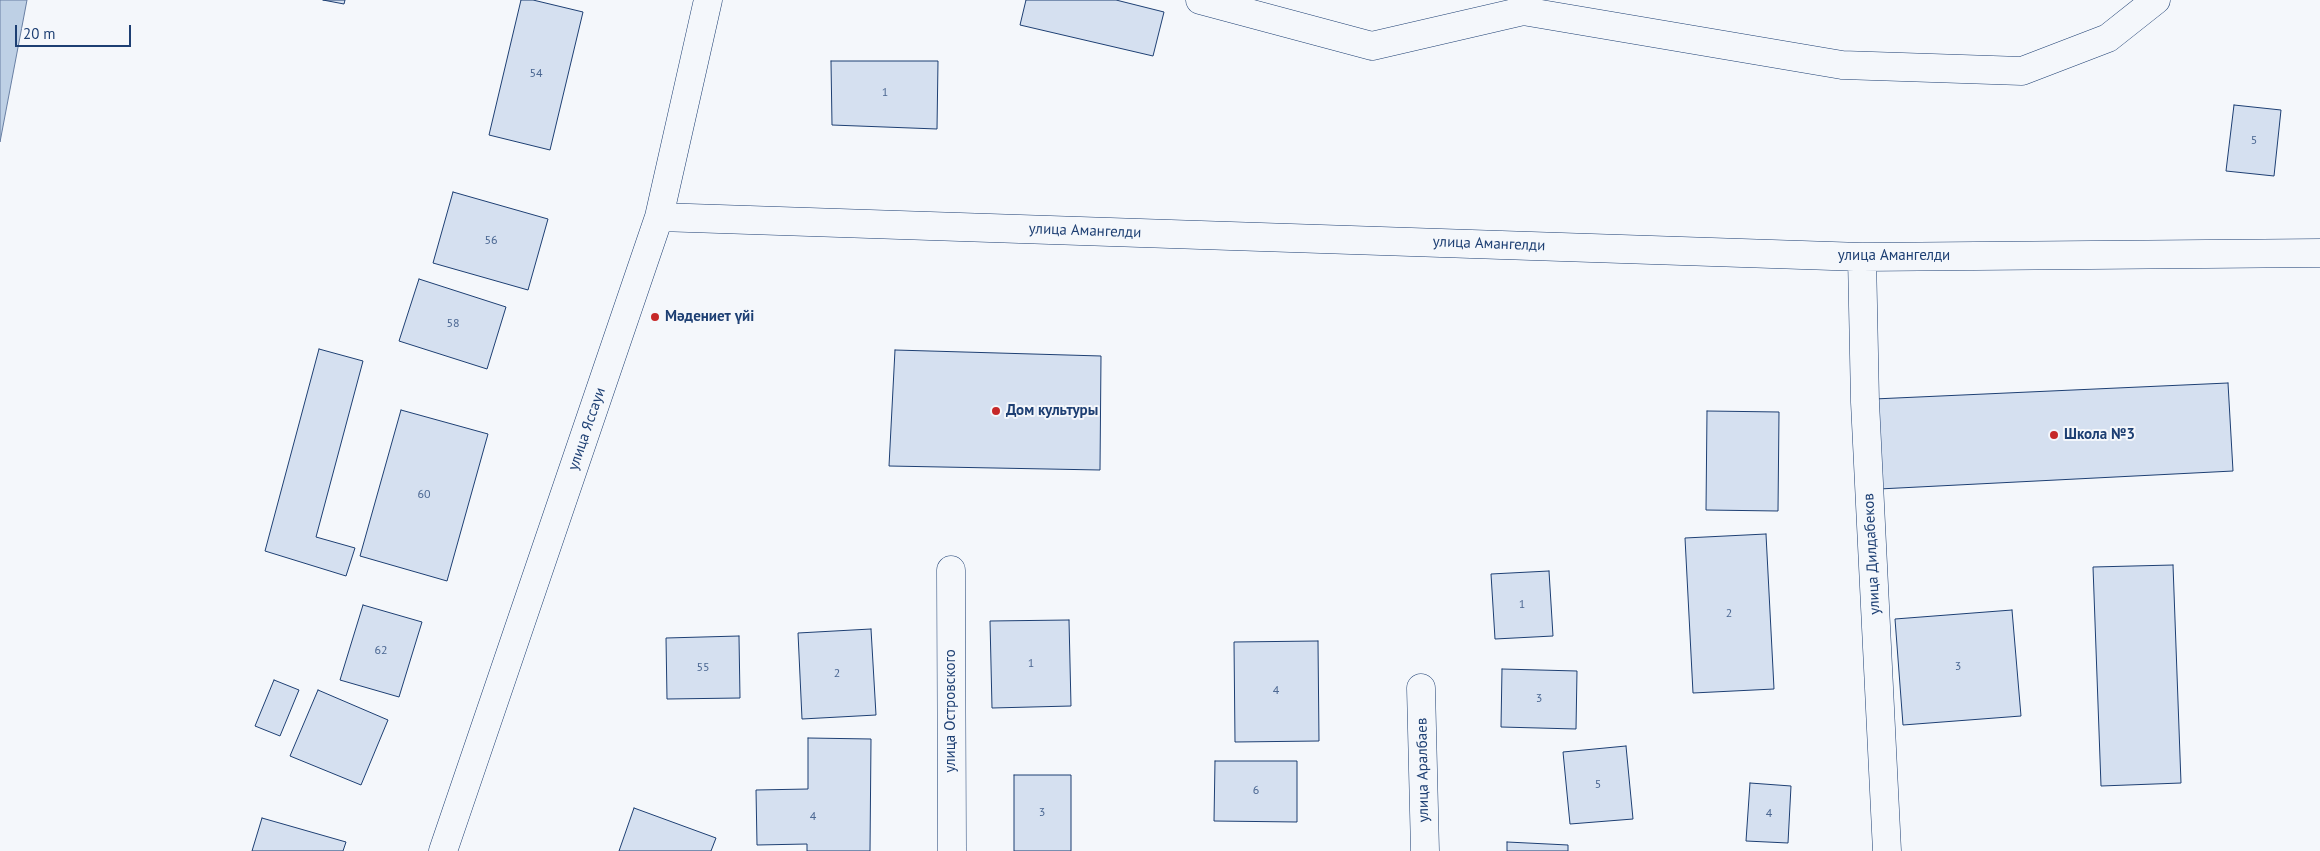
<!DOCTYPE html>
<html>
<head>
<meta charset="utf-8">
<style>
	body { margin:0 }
	#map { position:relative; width:2320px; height:851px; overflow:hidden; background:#f4f7fb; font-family:"PT Sans",sans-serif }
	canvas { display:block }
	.scale { position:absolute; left:15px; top:25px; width:116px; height:22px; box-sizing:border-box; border:2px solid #1d3f73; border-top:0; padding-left:6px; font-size:15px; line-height:18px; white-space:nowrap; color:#1d3f73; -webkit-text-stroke:4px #f4f7fb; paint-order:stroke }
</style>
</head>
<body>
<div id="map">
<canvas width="2320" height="851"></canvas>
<div class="scale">20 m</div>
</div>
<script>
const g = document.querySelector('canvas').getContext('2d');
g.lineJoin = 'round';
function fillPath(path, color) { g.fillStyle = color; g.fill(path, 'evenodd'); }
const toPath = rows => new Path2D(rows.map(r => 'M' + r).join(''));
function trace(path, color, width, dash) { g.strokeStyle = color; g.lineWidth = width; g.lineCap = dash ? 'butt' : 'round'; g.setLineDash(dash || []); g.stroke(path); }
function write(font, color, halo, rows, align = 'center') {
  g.font = font + ' "PT Sans",sans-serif'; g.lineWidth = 4; g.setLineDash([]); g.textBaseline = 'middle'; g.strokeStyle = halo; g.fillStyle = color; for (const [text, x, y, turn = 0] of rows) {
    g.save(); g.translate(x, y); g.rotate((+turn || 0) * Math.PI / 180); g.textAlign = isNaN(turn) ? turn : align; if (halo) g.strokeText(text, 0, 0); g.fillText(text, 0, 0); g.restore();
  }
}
const water = toPath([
	[0,0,27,0,0,142,0,0]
]);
fillPath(water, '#bed0e5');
trace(water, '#687fa3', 1);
const building = toPath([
	[323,0,345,0,344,4,323,0],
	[521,0,533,0,583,12,550,150,489,135,521,0],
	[1026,0,1116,0,1164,12,1153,56,1020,25,1026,0],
	[831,61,938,61,937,129,832,125,831,61],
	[2234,105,2281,110,2274,176,2226,171,2234,105],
	[453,192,548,219,528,290,433,263,453,192],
	[419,279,506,307,487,369,399,341,419,279],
	[319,349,363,361,316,537,355,548,346,576,265,551,319,349],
	[895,350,1101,356,1100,470,889,466,895,350],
	[2228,383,2233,471,1879,489,1874,399,2228,383],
	[401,410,488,434,447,581,360,556,401,410],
	[1707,411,1779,412,1778,511,1706,510,1707,411],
	[1766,534,1774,689,1693,693,1685,538,1766,534],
	[2173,565,2181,783,2101,786,2093,567,2173,565],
	[1549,571,1553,636,1495,639,1491,574,1549,571],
	[363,605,422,622,399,697,340,680,363,605],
	[2012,610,2021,716,1903,725,1895,619,2012,610],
	[1069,620,1071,706,992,708,990,621,1069,620],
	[871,629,876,715,802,719,798,633,871,629],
	[739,636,740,698,667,699,666,638,739,636],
	[1318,641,1319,741,1235,742,1234,642,1318,641],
	[1502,669,1577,671,1576,729,1501,727,1502,669],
	[274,680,299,690,280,736,255,726,274,680],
	[318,690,388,720,361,785,290,756,318,690],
	[808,738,871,739,870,851,807,851,807,844,757,845,756,790,808,789,808,738],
	[1626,746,1633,819,1570,824,1563,752,1626,746],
	[1215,761,1297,761,1297,822,1214,821,1215,761],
	[1014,775,1071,775,1071,851,1014,851,1014,775],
	[1750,783,1791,786,1788,843,1746,841,1750,783],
	[634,808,716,838,711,851,619,851,634,808],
	[262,818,346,842,343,851,252,851,262,818],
	[1507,842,1568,845,1568,851,1507,851,1507,842]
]);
fillPath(building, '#d5e0f0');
trace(building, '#1d3f73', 1);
const minor = toPath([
	[1200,0,1372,46,1523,11,1842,65,2022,71,2108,38,2156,0],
	[659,217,1862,257,2320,253],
	[1862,257,1865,402,1887,851],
	[951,570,952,851],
	[1421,688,1425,851],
	[443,851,659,217,708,0]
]);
trace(minor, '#1d3f73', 29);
trace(minor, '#f4f7fb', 28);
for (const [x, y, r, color] of [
	[655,317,5,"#c62828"],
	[996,411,5,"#c62828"],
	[2054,435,5,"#c62828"]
]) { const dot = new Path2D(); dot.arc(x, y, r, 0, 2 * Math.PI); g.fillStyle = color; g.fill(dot); trace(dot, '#f4f7fb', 2); }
write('12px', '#4b6792', null, [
	["54",536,74],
	["1",885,93],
	["5",2254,141],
	["56",491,241],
	["58",453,324],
	["60",424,495],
	["1",1522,605],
	["2",1729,614],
	["62",381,651],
	["1",1031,664],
	["3",1958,667],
	["55",703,668],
	["2",837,674],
	["4",1276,691],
	["3",1539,699],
	["5",1598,785],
	["6",1256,791],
	["3",1042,813],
	["4",1769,814],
	["4",813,817]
]);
write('15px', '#1d3f73', '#f4f7fb', [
	["улица Амангелди",1085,231,2],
	["улица Амангелди",1489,244,2],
	["улица Амангелди",1894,256],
	["улица Яссауи",587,429,-71],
	["улица Дилдабеков",1872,554,-93],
	["улица Островского",951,711,-90],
	["улица Аралбаев",1423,770,-91]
]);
write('bold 15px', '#1d3f73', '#f4f7fb', [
	["Мәдениет үйі",665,317],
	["Дом культуры",1006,411],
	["Школа №3",2064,435]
], 'left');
</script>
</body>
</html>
